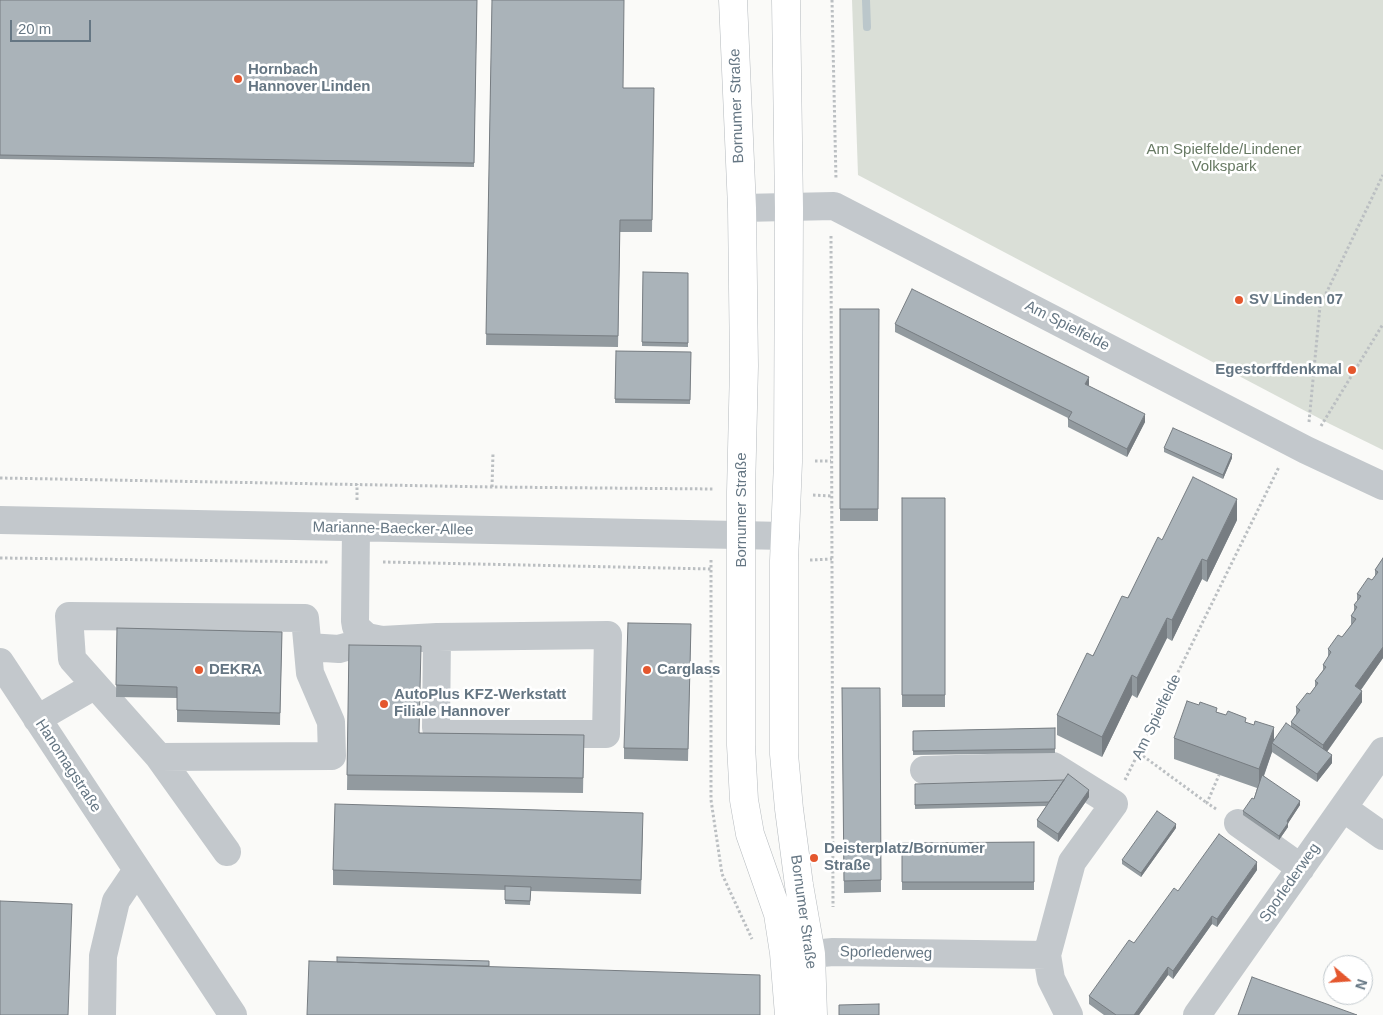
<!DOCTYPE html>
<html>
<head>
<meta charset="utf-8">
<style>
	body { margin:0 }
	#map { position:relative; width:1383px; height:1015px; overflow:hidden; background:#fafaf8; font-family:Arial,sans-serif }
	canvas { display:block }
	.north { position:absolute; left:1323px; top:955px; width:50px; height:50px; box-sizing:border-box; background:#fff; border:1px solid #c1c8cd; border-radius:50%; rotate:108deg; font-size:14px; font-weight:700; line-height:20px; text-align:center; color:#657683 }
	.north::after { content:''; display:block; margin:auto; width:18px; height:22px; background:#e4572e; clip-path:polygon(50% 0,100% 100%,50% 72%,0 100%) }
	.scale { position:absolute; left:10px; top:20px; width:81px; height:22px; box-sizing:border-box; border:2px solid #657683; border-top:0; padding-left:6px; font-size:15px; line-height:18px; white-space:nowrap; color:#657683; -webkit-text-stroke:4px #fff; paint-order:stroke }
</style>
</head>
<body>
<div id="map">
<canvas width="1383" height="1015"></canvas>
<div class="north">N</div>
<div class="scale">20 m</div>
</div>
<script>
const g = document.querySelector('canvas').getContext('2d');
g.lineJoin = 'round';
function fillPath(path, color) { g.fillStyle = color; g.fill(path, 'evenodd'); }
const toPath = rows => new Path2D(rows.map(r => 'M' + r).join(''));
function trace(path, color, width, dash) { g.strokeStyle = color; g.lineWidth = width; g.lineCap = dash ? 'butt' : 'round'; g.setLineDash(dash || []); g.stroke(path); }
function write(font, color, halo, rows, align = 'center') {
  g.font = font + ' Arial,sans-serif'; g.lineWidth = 5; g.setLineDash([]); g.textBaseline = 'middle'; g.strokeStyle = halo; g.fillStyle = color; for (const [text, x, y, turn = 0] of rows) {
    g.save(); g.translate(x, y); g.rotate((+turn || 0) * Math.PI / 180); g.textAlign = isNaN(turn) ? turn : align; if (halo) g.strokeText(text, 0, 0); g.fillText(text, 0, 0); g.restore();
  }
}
fillPath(toPath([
	[852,0,1383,0,1383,450,1330,424,858,175]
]), '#dadfd7');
trace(toPath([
	[866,0,867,27]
]), '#bbc7cb', 8);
const major = toPath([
	[733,0,742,208,744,366,741,492,741,745,744,800,750,834,778,914,784,953,789,1015],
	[786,0,789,208,788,462,784,561,784,754,789,809,799,885,811,954,813,1015]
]);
trace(major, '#b5babe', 29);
trace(toPath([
	[832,0,836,180],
	[831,236,833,907],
	[1309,422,1320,306,1383,175],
	[1321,426,1383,324],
	[815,461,831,461],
	[0,478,492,487,714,489],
	[492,487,493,453],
	[813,495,831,496],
	[357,500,357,484],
	[0,558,329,562],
	[711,560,711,800,722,874,752,939],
	[810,560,832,559],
	[383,562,712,569],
	[1139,753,1207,803],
	[1125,780,1279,467],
	[1216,809,1207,803,1219,775]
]), '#bbbfc2', 3, [2.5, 2.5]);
trace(toPath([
	[742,208,834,206,1306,450,1383,486],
	[0,520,786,536],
	[356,528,355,621,356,627,367,637,382,640,437,637,608,635,606,734,440,734,436,728,437,637],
	[308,647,339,649,373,639],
	[0,662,233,1015],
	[37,719,94,686],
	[159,757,332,756,331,722,310,673,305,618,69,616,72,659,159,757,227,852],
	[924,770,1053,766,1114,804,1072,862,1047,955],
	[1343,808,1383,836],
	[1238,823,1301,868],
	[811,954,833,952,1047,955,1051,979,1069,1015],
	[102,1015,103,956,116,901,137,870],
	[1197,1015,1383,751]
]), '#c3c8cc', 28);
trace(major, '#fff', 28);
fillPath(toPath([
	[0,0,477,0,474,167,0,159],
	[492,0,623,88,654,88,652,232,620,232,618,347,486,345],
	[643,272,688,273,688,347,642,346],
	[840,309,879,309,878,521,840,521],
	[895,324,1089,385,1089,386,1145,422,1127,457,1068,427,1068,418,895,332],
	[616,351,691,352,690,404,615,403],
	[1164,448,1232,458,1223,479,1164,452],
	[902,498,945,498,945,707,902,707],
	[1237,520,1207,582,1202,579,1172,641,1167,638,1137,698,1132,695,1102,757,1057,735,1057,715,1162,540],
	[1383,558,1383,658,1361,690,1362,702,1327,752,1332,763,1317,782,1272,752,1264,776,1300,805,1288,823,1288,827,1279,840,1243,815,1243,811,1254,799,1257,788,1174,759,1174,738,1217,712,1246,722,1274,741,1291,726,1291,722,1296,714,1296,707,1310,694,1315,687,1315,681,1323,670,1323,665,1328,658,1328,649,1342,637,1351,625,1351,616,1354,612,1354,605,1357,601,1357,594,1372,580,1375,576,1375,570],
	[691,624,688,761,624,759,624,748],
	[117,628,282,632,280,725,177,722,177,698,116,697],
	[349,645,420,733,584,735,583,793,347,790],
	[842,688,880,688,881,892,844,893],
	[1055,728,1055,753,913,755,913,731],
	[915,784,1089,797,1058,842,1037,827,1037,820,1046,806,915,809],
	[643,828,641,894,531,891,530,905,505,904,505,890,333,885,333,870],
	[1176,828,1141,877,1122,864,1122,860],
	[1034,842,1034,890,902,890,902,843],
	[1257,870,1217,927,1212,924,1173,979,1168,975,1139,1015,1104,1015,1089,1004,1089,996,1178,891]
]), '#929a9f');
fillPath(toPath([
	[1089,377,1089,385,1085,392,1085,384],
	[1145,414,1145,422,1127,457,1127,449],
	[1232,454,1232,458,1223,479,1223,475],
	[1237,499,1237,520,1207,582,1207,561],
	[1202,559,1202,579,1172,641,1172,620],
	[1167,618,1167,638,1137,698,1137,678],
	[1383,647,1383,658,1355,698,1355,686],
	[1132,675,1132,695,1102,757,1102,737],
	[1362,691,1362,702,1323,757,1323,745],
	[1274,727,1274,745,1272,743,1272,752,1259,789,1259,769],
	[1332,755,1332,763,1317,782,1317,774],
	[1089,790,1089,797,1058,842,1058,834],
	[1300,801,1300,805,1287,825,1287,821],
	[1288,823,1288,827,1279,840,1279,836],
	[1176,824,1176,828,1141,877,1141,873],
	[1257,862,1257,870,1217,927,1217,919],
	[1212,916,1212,924,1173,979,1173,971],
	[1168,967,1168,975,1139,1015,1134,1015]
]), '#777d82');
const building = toPath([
	[0,0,477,0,474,163,0,155,0,0],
	[492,0,624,0,623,88,654,88,652,220,620,220,618,336,486,334,492,0],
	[643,272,688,273,688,343,642,342,643,272],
	[912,289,1089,377,1085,384,1145,414,1127,449,1068,419,1072,412,895,324,912,289],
	[840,309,879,309,878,509,840,509,840,309],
	[616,351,691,352,690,400,615,399,616,351],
	[1173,428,1232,454,1223,475,1164,448,1173,428],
	[1193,477,1237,499,1207,561,1202,559,1172,620,1167,618,1137,678,1132,675,1102,737,1057,715,1087,653,1093,656,1122,596,1128,598,1158,537,1162,540,1193,477],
	[902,498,945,498,945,695,902,695,902,498],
	[1383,558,1383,647,1355,686,1362,691,1323,745,1291,722,1300,710,1296,707,1307,693,1310,694,1318,683,1315,681,1326,667,1323,665,1331,652,1328,649,1338,635,1342,637,1356,619,1351,616,1357,607,1354,605,1361,596,1357,594,1368,578,1372,580,1378,572,1375,570,1383,558],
	[628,623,691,624,688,749,624,748,628,623],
	[117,628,282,632,280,713,177,710,177,687,116,685,117,628],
	[349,645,421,646,419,733,584,735,583,778,347,775,349,645],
	[842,688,880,688,881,880,844,881,842,688],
	[1187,701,1199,705,1200,702,1217,708,1216,712,1226,715,1228,711,1246,718,1245,722,1254,725,1255,721,1274,727,1259,769,1174,738,1187,701],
	[1286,723,1332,755,1317,774,1272,743,1286,723],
	[1055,728,1055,749,913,751,913,731,1055,728],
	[1068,774,1089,790,1058,834,1037,820,1068,774],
	[1262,775,1300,801,1287,821,1288,823,1279,836,1243,811,1252,798,1254,799,1262,775],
	[1064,780,1049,802,915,805,915,784,1064,780],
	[335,804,643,813,641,880,333,870,335,804],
	[1157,811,1176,824,1141,873,1122,860,1157,811],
	[1219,834,1257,862,1217,919,1212,916,1173,971,1168,967,1134,1015,1116,1015,1089,996,1129,940,1134,943,1174,888,1178,891,1219,834],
	[1034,842,1034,882,902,882,902,843,1034,842],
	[505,886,531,887,530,901,505,900,505,886],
	[0,901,72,904,68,1015,0,1015,0,901],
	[337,957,489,961,489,966,337,962,337,957],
	[309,961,760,975,760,1015,307,1015,309,961],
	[1252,977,1357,1015,1238,1015,1252,977],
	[879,1004,879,1015,839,1015,839,1005,879,1004]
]);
fillPath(building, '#aab3b9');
trace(building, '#777d82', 1);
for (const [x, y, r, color] of [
	[238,79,5,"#e4572e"],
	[1239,300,5,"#e4572e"],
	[1352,370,5,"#e4572e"],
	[199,670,5,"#e4572e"],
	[647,670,5,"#e4572e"],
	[384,704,5,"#e4572e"],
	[814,858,5,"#e4572e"]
]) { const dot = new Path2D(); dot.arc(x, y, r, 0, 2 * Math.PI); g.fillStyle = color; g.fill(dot); trace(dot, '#fff', 2); }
write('bold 15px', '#657683', '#fff', [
	["Hornbach",248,70],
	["Hannover Linden",248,87],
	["SV Linden 07",1249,300],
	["Egestorffdenkmal",1342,370,"right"],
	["DEKRA",209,670],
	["Carglass",657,670],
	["AutoPlus KFZ-Werkstatt",394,695],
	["Filiale Hannover",394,712],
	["Deisterplatz/Bornumer",824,849],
	["Straße",824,866]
], 'left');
write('15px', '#657683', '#fff', [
	["Bornumer Straße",737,106,-92],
	["Am Spielfelde",1067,326,27],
	["Bornumer Straße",742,510,-90],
	["Marianne-Baecker-Allee",393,529,1],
	["Am Spielfelde",1157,717,-64],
	["Hanomagstraße",68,766,57],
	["Sporlederweg",1290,883,-55],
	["Bornumer Straße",803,912,82],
	["Sporlederweg",886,953,1]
]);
write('15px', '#687a64', '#fff', [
	["Am Spielfelde/Lindener",1224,150],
	["Volkspark",1224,167]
]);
</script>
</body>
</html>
